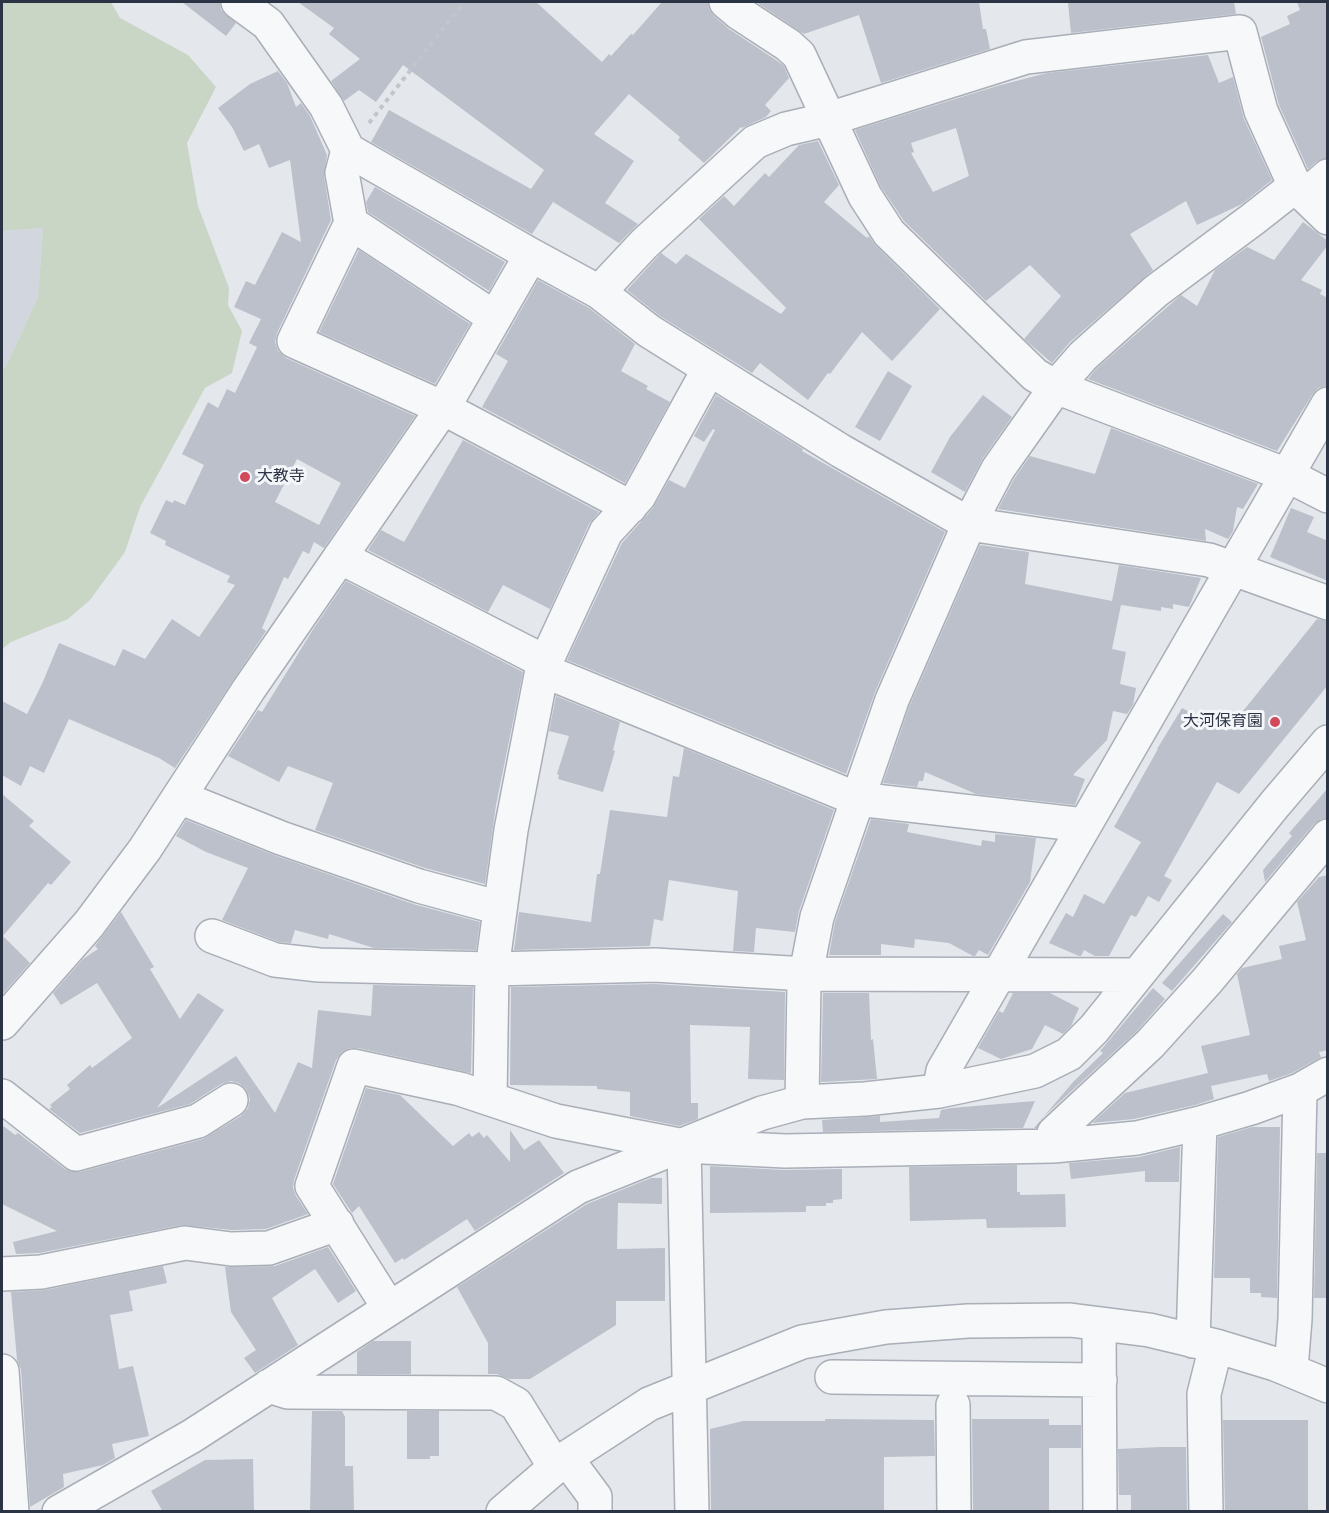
<!DOCTYPE html>
<html>
<head>
<meta charset="utf-8">
<style>
	body { margin:0 }
	#map { position:relative; width:1329px; height:1513px; overflow:hidden; background:#e4e7ec; font-family:"Varela Round",sans-serif }
	canvas { display:block }
	.frame { position:absolute; inset:0; border:3px solid #2b3445; pointer-events:none }
</style>
</head>
<body>
<div id="map">
<canvas width="1329" height="1513"></canvas>
<div class="frame"></div>
</div>
<script>
const g = document.querySelector('canvas').getContext('2d');
g.lineJoin = 'round';
function fillPath(path, color) { g.fillStyle = color; g.fill(path, 'evenodd'); }
const toPath = rows => new Path2D(rows.map(r => 'M' + r).join(''));
function trace(path, color, width, dash) { g.strokeStyle = color; g.lineWidth = width; g.lineCap = dash ? 'butt' : 'round'; g.setLineDash(dash || []); g.stroke(path); }
function write(font, color, halo, rows, align = 'center') {
  g.font = font + ' "Varela Round","Noto Sans JP",sans-serif'; g.lineWidth = 6; g.setLineDash([]); g.textBaseline = 'middle'; g.strokeStyle = halo; g.fillStyle = color; for (const [text, x, y, turn = 0] of rows) {
    g.save(); g.translate(x, y); g.rotate((+turn || 0) * Math.PI / 180); g.textAlign = isNaN(turn) ? turn : align; if (halo) g.strokeText(text, 0, 0); g.fillText(text, 0, 0); g.restore();
  }
}
fillPath(toPath([
	[43,228,38,297,8,362,2,371,2,231]
]), '#d2d6de');
fillPath(toPath([
	[2,2,111,2,120,18,188,55,216,87,187,143,198,206,229,288,228,305,242,331,232,373,205,388,140,507,125,552,90,600,68,619,11,642,2,649,2,371,8,362,38,297,43,228,2,231]
]), '#c9d6c5');
fillPath(toPath([
	[182,2,220,2,221,10,236,23,226,36],
	[298,2,536,2,602,62,609,54,611,56,631,34,633,35,662,2,708,2,709,9,714,16,729,29,776,60,784,66,789,78,765,105,771,111,766,117,742,128,741,127,704,163,678,140,680,137,629,94,594,134,634,161,605,203,638,224,619,243,553,202,532,234,371,142,389,110,531,189,544,170,403,65,376,102,359,90,344,101,331,81,360,59,329,34,334,28],
	[756,2,979,2,983,29,986,29,990,49,881,83,859,15,804,34],
	[1088,2,1234,2,1236,14,1071,33,1068,3],
	[1297,2,1328,2,1328,158,1316,162,1308,169,1279,105,1261,37,1290,24,1287,16,1300,10],
	[1208,55,1219,83,1233,77,1244,119,1272,180,1242,204,1197,225,1186,201,1130,234,1153,270,1070,342,1052,363,1024,339,1061,296,1030,265,986,301,904,221,881,187,855,130,997,86,1047,73],
	[956,128,969,176,933,192,911,153,914,152,911,143],
	[278,71,287,83,296,107,301,103,310,116,327,155,324,176,331,220,277,333,275,342,278,351,286,358,415,416,324,548,314,542,309,554,303,551,288,579,284,577,262,628,266,631,175,768,159,758,69,719,44,773,30,766,21,786,2,775,2,701,27,714,42,684,59,643,115,666,123,649,145,659,172,619,199,637,235,585,227,582,230,576,165,545,166,541,150,533,166,500,173,503,174,500,185,505,204,465,182,454,208,402,218,408,227,389,235,393,257,347,249,343,261,319,234,307,246,281,255,285,282,232,301,242,290,160,269,168,259,144,244,151,232,127,218,108,250,84],
	[297,459,341,483,319,525,275,502],
	[818,141,839,185,824,202,867,238,869,236,876,246,940,309,892,361,862,332,830,374,828,373,808,400,760,363,752,373,660,316,627,290,661,253,676,264,686,254,781,314,786,308,699,219,724,196,734,206,765,173,769,177,799,145],
	[375,187,505,262,489,291,368,212,366,202],
	[1303,222,1328,241,1328,245,1301,280,1322,290,1320,294,1328,298,1328,385,1318,388,1312,395,1277,451,1088,379,1096,369,1181,295,1197,306,1215,270,1247,247,1274,260],
	[359,250,470,324,435,384,319,332],
	[538,280,589,308,635,344,621,371,648,386,646,389,670,402,625,483,482,407,508,361,496,354],
	[888,371,912,386,880,441,855,427],
	[716,395,803,449,802,451,945,532,875,692,846,774,567,660,622,543,653,508,669,480,685,488,715,430,713,429,704,442,694,436],
	[983,395,1012,417,983,458,965,492,931,472,950,437],
	[1111,428,1258,484,1243,509,1237,507,1233,531,1228,539,1205,529,1206,541,998,509,1014,479,1030,456,1095,474],
	[463,440,599,512,589,524,550,609,503,585,488,612,368,550,381,530,404,542],
	[1291,508,1314,517,1307,532,1328,541,1328,581,1270,557],
	[980,545,1029,552,1025,584,1112,601,1119,565,1201,578,1189,607,1173,604,1173,609,1161,607,1161,611,1121,605,1112,649,1126,652,1120,684,1136,688,1133,705,1127,714,1113,711,1107,740,1073,775,1085,779,1075,805,976,794,925,772,923,781,919,781,917,787,883,783,909,707],
	[346,581,523,672,496,805,485,884,425,868,315,830,333,783,288,766,279,782,228,756,258,710,262,712,314,628],
	[1317,619,1328,621,1328,685,1239,794,1217,782,1164,876,1172,880,1159,902,1148,896,1136,917,1131,915,1109,956,1095,956,1084,950,1081,956,1079,956,1049,943,1066,913,1073,917,1084,894,1104,904,1141,842,1114,827,1158,749,1157,749,1182,708,1227,731],
	[556,696,620,722,613,750,615,751,603,792,558,779,559,775,557,774,569,736,549,731],
	[684,748,834,810,799,911,795,932,756,928,754,952,733,951,738,891,669,880,663,921,654,919,650,946,514,950,519,912,591,922,597,874,600,874,610,810,667,817,673,776,679,777],
	[1328,788,1328,818,1321,819,1314,824,1265,882,1263,870,1292,836,1289,833],
	[2,794,34,821,29,826,71,862,51,885,48,883,3,936,30,963,2,995],
	[871,819,909,824,907,832,981,846,982,840,995,842,995,834,1036,838,1030,882,988,955,979,950,975,956,973,956,949,943,915,939,914,948,881,944,881,955,829,955,835,922],
	[186,820,274,855,413,904,480,922,476,950,374,948,329,934,328,939,295,930,291,943,279,942,222,920,248,868,206,852,176,836],
	[1328,875,1328,1050,1319,1052,1321,1057,1292,1073,1269,1081,1267,1074,1211,1086,1214,1099,1195,1105,1134,1119,1092,1123,1125,1093,1208,1073,1201,1046,1250,1035,1237,974,1242,968,1282,959,1279,946,1306,940,1297,902,1319,877],
	[121,912,154,967,150,969,180,1019,198,993,224,1010,157,1108,236,1056,275,1113,298,1062,312,1068,318,1010,371,1016,373,985,473,987,471,1073,358,1048,350,1048,342,1052,336,1060,294,1180,293,1188,296,1196,308,1214,266,1229,232,1230,182,1225,39,1253,16,1254,13,1242,57,1231,2,1204,2,1125,15,1135,18,1133,65,1169,72,1172,80,1172,203,1139,241,1116,248,1108,250,1099,246,1089,239,1083,231,1081,221,1084,190,1104,80,1133,49,1109,52,1107,50,1105,70,1089,67,1085,90,1065,92,1068,132,1038,97,983,61,1005,53,993,83,959,98,949,95,946],
	[1223,914,1232,922,1172,991,1162,983],
	[655,984,785,992,784,1080,748,1079,750,1027,690,1025,691,1103,698,1103,698,1119,679,1126,630,1116,630,1092,597,1089,597,1086,510,1085,511,987],
	[1153,988,1165,999,1137,1031,1041,1119,1037,1128,1034,1128,1074,1081,1103,1053,1100,1051],
	[823,993,869,993,871,1040,873,1039,877,1079,821,1082],
	[1013,993,1050,993,1079,1008,1071,1026,1063,1034,1045,1025,1032,1049,1001,1059,978,1048,999,1011,1003,1013],
	[366,1088,400,1095,453,1146,469,1133,472,1137,479,1132,484,1138,487,1135,510,1162,510,1130,524,1150,539,1140,564,1173,475,1231,467,1219,404,1260,403,1258,395,1263,359,1206,352,1213,333,1184],
	[1035,1101,1023,1128,823,1132,822,1120,880,1116,880,1122,939,1118,941,1110,951,1108],
	[1252,1127,1280,1127,1277,1298,1261,1297,1261,1293,1250,1293,1250,1278,1214,1278,1218,1137],
	[1180,1147,1179,1182,1145,1182,1145,1171,1071,1179,1069,1163,1139,1157],
	[1317,1153,1328,1153,1328,1298,1314,1298],
	[1017,1165,1017,1192,1020,1192,1020,1195,1065,1194,1066,1227,987,1228,986,1219,910,1221,909,1167],
	[710,1166,784,1170,842,1169,842,1199,833,1200,833,1203,826,1203,826,1206,806,1206,806,1212,710,1213],
	[651,1178,662,1178,662,1204,618,1203,617,1249,665,1248,665,1301,616,1301,616,1325,530,1379,509,1379,497,1374,488,1374,488,1343,457,1287,587,1204],
	[328,1247,356,1291,338,1303,315,1269,272,1298,298,1345,255,1373,244,1358,256,1350,231,1312,225,1267,275,1266],
	[163,1266,167,1283,129,1291,133,1311,110,1315,119,1369,133,1366,149,1436,112,1444,115,1458,103,1465,63,1474,64,1487,30,1507,21,1370,17,1360,11,1292,45,1290],
	[373,1341,411,1341,411,1374,357,1374,357,1352],
	[312,1411,342,1411,345,1417,345,1466,353,1466,354,1512,310,1512],
	[407,1411,439,1411,439,1456,430,1456,430,1459,407,1459],
	[825,1419,934,1420,935,1456,884,1457,884,1512,711,1512,710,1429,743,1421,825,1421],
	[972,1419,1049,1419,1049,1425,1081,1425,1081,1448,1049,1448,1049,1512,973,1512],
	[1223,1420,1308,1420,1308,1512,1225,1512],
	[1161,1447,1186,1447,1187,1512,1131,1512,1131,1495,1119,1495,1118,1449],
	[253,1459,254,1512,163,1512,151,1491,205,1460]
]), '#bbc0ca');
const minor = toPath([
	[238,2,268,24,326,106,348,150,531,255,599,292,649,331,841,451,969,524,1209,560,1328,603],
	[726,2,739,13,788,45,799,55,865,196,889,233,1035,375,1056,387,1287,475,1328,496],
	[348,150,342,173,351,223,495,318],
	[1305,196,1328,176],
	[351,223,294,341,443,408,630,507],
	[599,292,644,244,755,142,786,129,829,119,1026,57,1240,32,1261,111,1295,186,1328,218],
	[340,557,545,662],
	[542,670,857,799,1085,825],
	[179,797,281,838,419,886,500,908],
	[212,936,275,960,319,965,492,969,655,965,806,974,1137,975],
	[2,1023,89,924,145,849,249,689,443,408,531,255],
	[939,1091,943,1071,1328,404],
	[2,1096,76,1154,198,1121,231,1100],
	[490,1099,492,969,511,830,542,670,606,532,639,496,709,369],
	[802,1102,804,984,817,917,892,700,969,524,998,469,1056,387,1083,356,1156,291,1253,219,1295,186],
	[684,1146,692,1512],
	[1053,1146,1054,1133,1150,1044,1207,981,1328,836],
	[2,1274,41,1272,185,1243,231,1249,269,1248,337,1224],
	[389,1308,312,1186,354,1066,460,1089,556,1121,684,1146,785,1151,1053,1146,1137,1138,1200,1123,1251,1108,1300,1090,1328,1074],
	[1099,1324,1100,1512],
	[1193,1341,1200,1123],
	[1291,1369,1295,1319,1300,1090],
	[2,1371,12,1512],
	[832,1377,1100,1380],
	[269,1386,288,1392,496,1393,516,1404,555,1467],
	[953,1405,954,1512],
	[566,1458,595,1497,595,1512],
	[59,1512,192,1436,578,1187,762,1113,802,1102,865,1099,939,1091,1035,1071,1069,1054,1094,1029,1275,804,1328,742],
	[503,1512,566,1458,649,1404,802,1342,886,1327,968,1321,1070,1320,1149,1330,1216,1346,1275,1364,1328,1386],
	[1206,1512,1204,1394,1216,1346]
]);
trace(minor, '#a9aeb7', 36);
trace(toPath([
	[369,123,464,2]
]), '#c2c5cb', 4, [4.5, 4.5]);
trace(minor, '#f7f8fa', 33);
for (const [x, y, r, color] of [
	[245,477,6,"#d1495b"],
	[1275,722,6,"#d1495b"]
]) { const dot = new Path2D(); dot.arc(x, y, r, 0, 2 * Math.PI); g.fillStyle = color; g.fill(dot); trace(dot, '#f4f6f9', 2); }
write('16px', '#2b3445', '#f4f6f9', [
	["大教寺",257,477],
	["大河保育園",1263,722,"right"]
], 'left');
</script>
</body>
</html>
